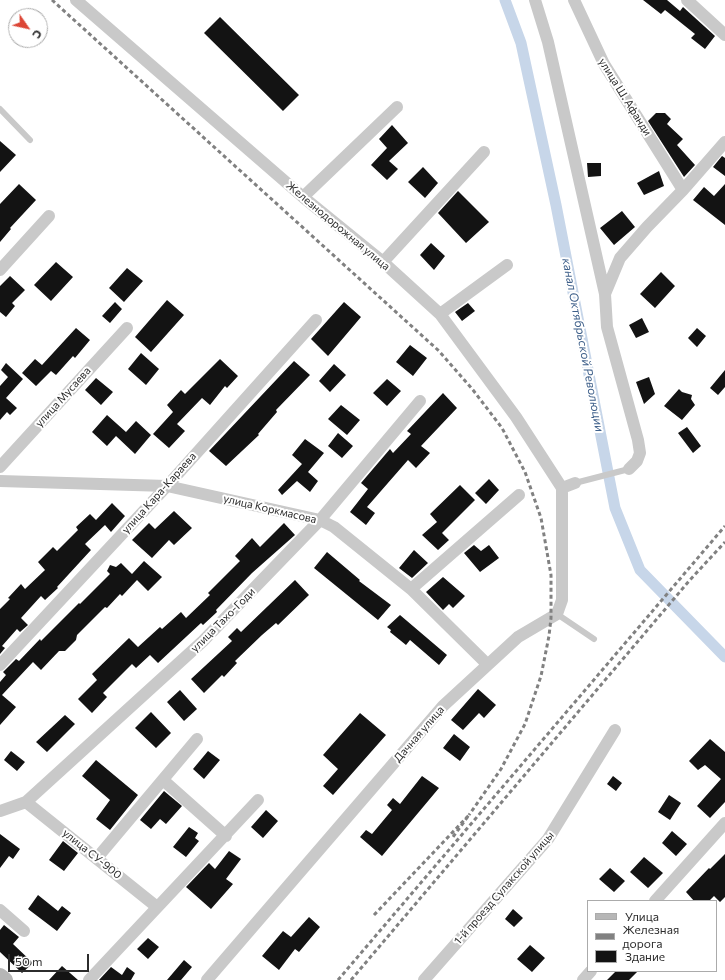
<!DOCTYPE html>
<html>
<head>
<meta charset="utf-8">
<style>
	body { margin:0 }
	#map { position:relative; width:725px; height:980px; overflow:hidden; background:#fff; font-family:Commissioner,sans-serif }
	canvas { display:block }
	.legend { position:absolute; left:587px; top:900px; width:130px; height:72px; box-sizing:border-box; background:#fff; border:1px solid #ababab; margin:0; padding:5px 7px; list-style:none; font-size:12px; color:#2c2c2c }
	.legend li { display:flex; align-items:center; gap:8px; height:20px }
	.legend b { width:20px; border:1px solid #ababab }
	.north { position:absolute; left:8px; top:8px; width:40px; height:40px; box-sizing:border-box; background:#fff; border:1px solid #ababab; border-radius:50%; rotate:124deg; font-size:11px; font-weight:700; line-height:16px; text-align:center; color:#2c2c2c }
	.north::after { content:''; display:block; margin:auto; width:14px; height:18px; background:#dc4636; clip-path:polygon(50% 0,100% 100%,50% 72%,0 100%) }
	.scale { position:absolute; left:8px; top:954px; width:81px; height:18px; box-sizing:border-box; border:2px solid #2c2c2c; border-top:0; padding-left:5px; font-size:12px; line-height:14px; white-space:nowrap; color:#2c2c2c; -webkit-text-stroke:3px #fff; paint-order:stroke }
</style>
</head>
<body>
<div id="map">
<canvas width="725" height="980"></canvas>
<ul class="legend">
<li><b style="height:5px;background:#b6b6b6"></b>Улица</li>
<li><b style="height:5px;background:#818181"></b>Железная дорога</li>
<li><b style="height:11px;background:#131313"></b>Здание</li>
</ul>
<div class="north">С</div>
<div class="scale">50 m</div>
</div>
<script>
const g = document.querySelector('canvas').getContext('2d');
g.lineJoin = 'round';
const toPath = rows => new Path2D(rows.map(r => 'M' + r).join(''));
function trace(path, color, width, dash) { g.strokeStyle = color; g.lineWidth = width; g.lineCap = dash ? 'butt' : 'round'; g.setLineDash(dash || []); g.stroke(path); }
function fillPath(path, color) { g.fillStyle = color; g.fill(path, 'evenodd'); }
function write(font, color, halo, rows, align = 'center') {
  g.font = font + ' Commissioner,sans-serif'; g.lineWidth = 4; g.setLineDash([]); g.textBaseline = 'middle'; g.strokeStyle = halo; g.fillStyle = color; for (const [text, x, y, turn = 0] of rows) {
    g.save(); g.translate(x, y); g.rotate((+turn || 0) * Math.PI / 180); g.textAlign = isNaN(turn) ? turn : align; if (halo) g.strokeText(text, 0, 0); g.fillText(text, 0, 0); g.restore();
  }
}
trace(toPath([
	[505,0,521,43,556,205,615,508,640,570,725,657]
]), '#c7d6e9', 11);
fillPath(toPath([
	[643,0,667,0,680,11,683,7,715,36,705,49,691,38,695,34,665,10,661,14],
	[220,17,299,95,283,111,204,33],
	[656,113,665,113,671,119,667,124,683,139,677,145,695,165,684,177,648,121],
	[392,125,408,143,389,161,398,169,387,180,371,165,387,148,379,139],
	[0,141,16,155,0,172],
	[722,156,725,158,725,176,713,167],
	[587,163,601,163,601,176,588,177],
	[423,167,438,183,425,198,408,182],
	[659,171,664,186,644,195,637,183],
	[19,184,36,200,10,228,11,229,0,242,0,204],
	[725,184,725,225,693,200,704,187,714,196],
	[458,191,489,222,466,243,438,213],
	[622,211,635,227,614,245,600,228],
	[431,243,445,256,434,270,420,255],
	[56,262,73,277,51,301,34,285],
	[127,268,143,281,124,302,109,288],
	[661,272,675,286,655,308,640,294],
	[10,276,25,290,12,303,15,306,6,317,0,312,0,286],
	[167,300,184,315,151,352,135,337],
	[115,302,122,309,110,323,102,316],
	[344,302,361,317,328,356,311,339],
	[468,303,475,311,462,321,455,312],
	[642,318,649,332,636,338,629,325],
	[76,328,90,340,75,358,73,356,56,375,51,371,36,386,22,373,35,359,42,365],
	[697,328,706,336,697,347,688,338],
	[410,345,427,358,413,376,396,362],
	[141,353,159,369,146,385,128,369],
	[220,359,238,376,227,388,225,386,210,405,202,398,177,424,185,431,169,448,153,434,173,412,167,405,181,390,185,394],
	[294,361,310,375,276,410,277,412,258,434,259,435,226,466,209,451],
	[6,363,23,379,6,398,17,408,10,415,7,412,0,420,0,386,8,377,1,370],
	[334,364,346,375,330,392,319,381],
	[725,370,725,387,718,395,710,388],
	[649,377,655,394,644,404,636,382],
	[96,378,113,392,101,405,85,390],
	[387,379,401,391,387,406,373,393],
	[679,389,682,392,692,395,691,399,695,405,682,420,664,406],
	[443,393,457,408,421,446,430,453,416,468,408,460,367,507,375,513,366,525,350,512,368,489,361,483,390,449,393,453,411,434,407,431],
	[341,405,360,420,347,435,328,419],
	[107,415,126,432,136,421,151,435,135,454,116,436,107,446,92,432],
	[687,427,701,446,693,453,678,433],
	[338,433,353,446,342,458,328,446],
	[305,439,324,453,308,472,318,481,310,492,297,481,282,495,278,490,302,464,292,455],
	[489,479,499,490,486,504,475,493],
	[460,485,475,500,442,533,449,540,438,550,422,535,437,522,430,514],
	[112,503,125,516,111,532,105,525,85,544,91,550,57,587,58,588,45,600,41,596,21,618,28,625,20,632,17,629,2,646,5,648,0,654,0,609,10,599,8,598,21,584,25,589,45,570,38,562,53,547,57,551,78,530,76,527,90,514,96,520],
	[174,511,192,528,174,545,169,540,152,558,132,540,149,523,155,529],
	[284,523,295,535,252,573,216,610,217,612,203,625,201,623,158,663,150,655,136,668,132,664,103,693,107,697,92,713,78,699,97,680,92,674,129,638,138,647,160,627,162,629,181,612,186,618,210,595,208,593,240,561,235,556,252,538,260,547],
	[474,545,481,551,489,545,499,558,480,572,464,553],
	[414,550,428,563,412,578,399,568],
	[327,552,360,580,359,581,391,605,378,620,314,568],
	[144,561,162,577,148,591,137,580,122,596,120,594,107,608,105,607,77,635,76,640,65,651,59,651,41,670,33,662,2,695,16,707,0,725,0,682,6,675,3,672,16,659,19,661,40,639,41,641,79,603,80,604,110,574,107,571,110,565,116,567,121,563,132,574],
	[443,577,465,596,453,608,449,604,443,610,426,592],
	[295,580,309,595,278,625,276,623,262,635,235,661,237,663,224,677,222,675,204,693,191,679,232,641,228,637,237,628,241,632],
	[400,615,447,655,439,665,410,640,406,645,390,632,391,630,387,627],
	[478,689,496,705,484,718,479,713,463,730,451,720],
	[180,690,197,709,184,721,167,702],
	[151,712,171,733,156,748,135,728],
	[360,713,386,735,333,795,323,786,338,769,323,755],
	[65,715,75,724,47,752,36,742],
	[454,734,470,747,460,761,443,748],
	[710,739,725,752,725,802,710,818,697,806,721,779,705,765,698,770,689,761],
	[11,751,25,762,17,771,4,760],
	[208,751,220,760,204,779,193,769],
	[96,760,138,795,110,830,96,819,110,800,82,776],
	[422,776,439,788,382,856,360,837,366,830,372,834,392,810,387,805,393,798,400,804],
	[613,776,622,783,616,791,607,784],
	[164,791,182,806,166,824,160,819,151,829,140,820],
	[669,795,681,803,670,820,658,812],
	[266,810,278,821,263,838,251,827],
	[189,827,198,833,195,838,199,841,186,857,173,847],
	[672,831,687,844,676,856,662,843],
	[0,834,20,849,13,859,9,856,0,868],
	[63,841,78,853,64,871,49,860],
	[229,851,241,859,226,879,233,884,211,909,186,887,209,863,215,869],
	[725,854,725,897,720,902,714,896,709,901,694,901,686,892,709,868,710,869],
	[644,857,663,873,648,888,630,872],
	[610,868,625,881,614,892,599,879],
	[38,895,58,911,62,906,71,913,57,931,28,909],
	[513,909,523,918,514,927,505,919],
	[309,917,320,927,299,952,295,949,279,970,262,956,283,931,291,937],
	[4,925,19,937,13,944,33,963,22,973,0,952,0,930],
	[148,938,159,947,148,959,137,949],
	[530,945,545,958,532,972,517,959],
	[184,960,192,967,181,980,167,980],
	[62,966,78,980,49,980],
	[111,967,122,975,127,967,135,973,131,980,99,980],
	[616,971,638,971,629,980,607,980]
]), '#131313');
trace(toPath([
	[0,109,30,140],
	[575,483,629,469],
	[557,614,594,639]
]), '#c9c9c9', 6);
trace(toPath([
	[76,0,303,197,383,262,440,314,516,417,562,488],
	[535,0,548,42,605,294],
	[574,0,604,64,683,190],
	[687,0,725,35],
	[303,197,397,107],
	[383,262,484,152],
	[0,270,49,216],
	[440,314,507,265],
	[0,467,127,328],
	[629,469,637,461,640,453,638,440,607,327,605,294,620,258,647,227,683,190,725,142],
	[0,481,167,486,320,520,334,527,411,589,487,664],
	[411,589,519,495],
	[0,665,167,486,316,320],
	[163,780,226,836],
	[26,802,157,907],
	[0,811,26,802,203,641,320,520,420,401],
	[97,858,197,739],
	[655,901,725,823],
	[0,910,24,931],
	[89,980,258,800],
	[207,980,443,706,518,637,557,614,562,600,562,488,575,483],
	[424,980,548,839,615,730],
	[583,980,591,971]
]), '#c9c9c9', 12);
trace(toPath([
	[0,976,5,980]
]), '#b6b6b6', 16);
trace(toPath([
	[52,0,439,351,473,390,502,428,525,472,541,518,551,575,551,618,549,636,541,676,525,724,501,769,469,815],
	[374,915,469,815,453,837],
	[338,980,725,526],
	[351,980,689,581,725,542]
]), '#818181', 3, [4, 3]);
write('11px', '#2c2c2c', '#fff', [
	["улица Ш. Афанди",625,97,58],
	["Железнодорожная улица",338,226,40],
	["улица Мусаева",63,397,-48],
	["улица Кара-Караева",159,493,-48],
	["улица Коркмасова",270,509,13],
	["улица Тахо-Годи",223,620,-45],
	["Дачная улица",419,734,-49],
	["улица СУ-900",92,854,39],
	["1-й проезд Сулакской улицы",504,888,-49]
]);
write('italic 12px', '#3f608a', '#fff', [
	["канал Октябрьской Революции",583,345,79]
]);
</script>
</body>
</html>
